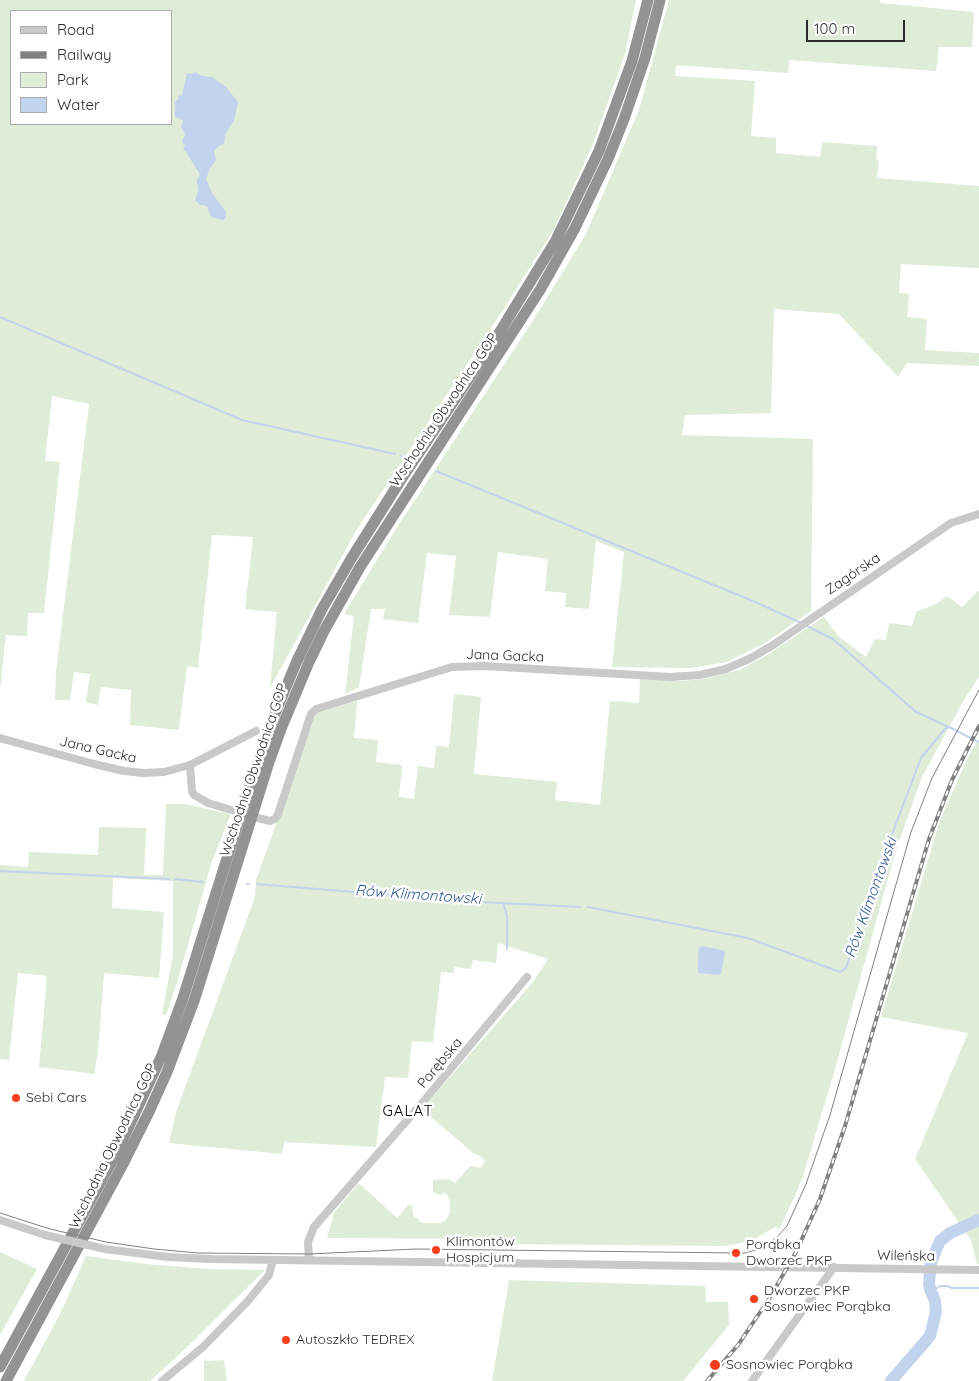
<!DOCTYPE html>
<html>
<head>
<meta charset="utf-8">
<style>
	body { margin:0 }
	#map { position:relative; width:979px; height:1381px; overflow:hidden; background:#fff; font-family:Quicksand,sans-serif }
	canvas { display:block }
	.legend { position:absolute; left:10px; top:10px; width:162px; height:115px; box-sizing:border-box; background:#fff; border:1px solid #ababab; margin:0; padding:6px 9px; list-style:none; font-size:15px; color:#2c2c2c }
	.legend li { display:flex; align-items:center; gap:10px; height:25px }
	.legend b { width:25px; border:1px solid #ababab }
	.scale { position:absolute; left:806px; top:20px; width:99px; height:22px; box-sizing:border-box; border:2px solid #2c2c2c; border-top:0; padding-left:6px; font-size:15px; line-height:18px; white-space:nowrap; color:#2c2c2c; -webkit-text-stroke:4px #fff; paint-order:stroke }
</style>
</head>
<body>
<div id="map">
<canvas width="979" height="1381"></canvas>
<ul class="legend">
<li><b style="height:6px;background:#c9c9c9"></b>Road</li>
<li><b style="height:6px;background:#818181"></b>Railway</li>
<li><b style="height:14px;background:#deecd8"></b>Park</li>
<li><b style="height:14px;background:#c2d3ee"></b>Water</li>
</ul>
<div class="scale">100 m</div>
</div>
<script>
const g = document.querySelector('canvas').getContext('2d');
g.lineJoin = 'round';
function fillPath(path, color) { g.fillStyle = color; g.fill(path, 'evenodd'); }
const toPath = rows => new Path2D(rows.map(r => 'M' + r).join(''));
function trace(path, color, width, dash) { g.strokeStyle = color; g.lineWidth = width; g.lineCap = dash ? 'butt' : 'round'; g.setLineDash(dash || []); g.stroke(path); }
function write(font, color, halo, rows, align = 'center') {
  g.font = font + ' Quicksand,sans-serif'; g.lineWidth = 5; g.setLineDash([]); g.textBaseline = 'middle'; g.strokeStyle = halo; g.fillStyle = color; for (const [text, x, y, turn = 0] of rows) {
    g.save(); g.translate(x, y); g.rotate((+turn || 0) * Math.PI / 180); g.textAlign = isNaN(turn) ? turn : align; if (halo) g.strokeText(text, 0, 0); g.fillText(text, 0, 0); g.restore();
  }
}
fillPath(toPath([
	[0,0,636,0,625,54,593,144,554,229,505,307,357,529,270,688,277,612,245,609,253,537,212,535,198,668,187,666,179,730,130,725,131,690,101,687,98,705,86,702,90,674,74,672,70,700,55,700,56,671,89,404,52,396,45,461,60,462,44,613,28,613,27,636,6,635,0,690],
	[11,11,171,11,171,124,11,124],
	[669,0,880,0,880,3,974,12,972,47,939,47,936,71,789,60,788,73,676,65,675,76,755,81,751,136,776,138,776,153,820,157,822,142,877,146,876,159,879,161,877,178,979,186,979,268,901,264,899,293,909,294,907,317,927,319,925,350,979,353,979,366,907,363,898,377,839,314,774,309,771,413,685,415,682,435,813,439,811,611,765,643,727,662,691,668,612,667,624,552,596,541,589,609,565,607,566,593,545,591,548,559,498,552,490,617,449,615,456,556,427,553,418,623,383,619,385,609,371,609,359,687,345,694,354,616,344,614,396,529,534,319,586,234,639,110],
	[978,591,979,592,979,677,965,698,922,777,896,850,833,1076,804,1173,797,1191,780,1228,775,1227,751,1241,725,1246,505,1244,505,1239,327,1238,334,1213,358,1184,361,1185,397,1218,408,1205,412,1206,413,1215,422,1223,440,1223,446,1220,450,1212,450,1199,444,1192,441,1195,433,1192,433,1180,450,1179,455,1183,470,1166,481,1168,485,1161,480,1156,473,1153,422,1109,533,982,548,959,498,943,496,963,473,960,471,969,454,967,454,973,441,972,433,1042,412,1041,408,1078,385,1077,376,1147,284,1142,282,1154,169,1143,176,1112,255,897,256,880,316,713,357,701,354,738,378,740,376,762,402,765,399,797,414,799,418,766,434,768,436,746,449,747,454,694,481,697,474,774,557,782,555,800,600,805,610,701,639,703,640,679,681,681,705,679,739,670,767,655,824,617,838,636,866,657,875,639,886,640,889,623,912,626,916,612,936,604,947,596,962,607],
	[979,739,979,1264,977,1264,971,1240,915,1159,968,1033,881,1017,939,823,968,757],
	[166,804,185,804,231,814,212,861,178,979,166,1015,162,1014,173,955,173,881,113,878,112,908,164,912,159,978,104,973,98,1051,94,1074,39,1067,47,976,18,973,9,1060,0,1059,0,865,28,867,29,852,98,855,99,827,146,828,144,875,163,875],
	[0,1252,37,1269,0,1335],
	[86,1256,146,1264,208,1269,265,1270,184,1350,150,1381,24,1381,61,1312],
	[509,1280,705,1286,706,1302,728,1302,729,1325,683,1381,492,1381],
	[224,1360,227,1381,204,1381,204,1361]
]), '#deecd8');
fillPath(toPath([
	[195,72,202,76,212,77,226,87,238,102,234,120,225,135,224,144,219,146,214,151,216,160,210,168,206,179,212,193,226,212,226,216,224,220,211,217,207,206,200,205,195,200,198,192,197,180,200,174,187,154,187,152,183,150,185,145,182,142,185,134,181,127,183,120,175,117,175,102,179,98,178,96,182,95,187,73,193,74],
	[702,946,725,951,721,974,718,975,698,973,698,957,699,948]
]), '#c2d3ee');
trace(toPath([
	[0,317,242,420,395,454],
	[401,456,403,458],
	[436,471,753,601,801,623],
	[807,626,833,639,916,712,949,727],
	[0,871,169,879],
	[175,879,203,882],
	[247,884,249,884],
	[257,884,461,901,580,907],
	[503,903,507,916,507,949],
	[588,907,748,938,840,972,846,968,886,850,921,758,945,729,949,727,979,742],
	[931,1292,940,1286,947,1286,952,1288,979,1288]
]), '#c2d3ee', 2);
trace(toPath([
	[891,1381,930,1336,936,1312,935,1301,930,1289,929,1283,931,1262,940,1241,950,1233,979,1220]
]), '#c2d3ee', 12);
trace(toPath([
	[0,738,94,764,124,771,143,773,164,772,190,765,256,731],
	[190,765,192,791,194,795,208,803,235,811],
	[258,818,270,821,275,819,278,814,311,714,316,709,452,667,485,666,670,677,700,675,726,669,751,658,773,645,951,523,979,514],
	[0,1220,45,1235],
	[105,1249,168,1257,210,1259,979,1270],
	[309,1260,308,1242,314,1227,423,1102,527,977],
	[162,1381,203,1347,247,1302,269,1275,273,1260],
	[752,1381,834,1267]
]), '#c9c9c9', 8);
trace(toPath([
	[0,1367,119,1148,162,1055,183,998,246,798,272,721,296,663,322,609,351,559,402,478,493,343,556,240,599,151,632,61,648,0],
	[6,1381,122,1166,149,1112,167,1072,194,1001,269,762,281,729,309,662,324,631,360,567,540,290,575,228,608,159,624,119,645,58,660,0]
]), '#939393', 11);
trace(toPath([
	[0,1213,50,1229,106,1242,154,1249,198,1253,309,1254,416,1249,736,1253,745,1253,762,1248,776,1238,787,1226,806,1184,830,1115,911,832,932,778,979,690]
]), '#818181', 1);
const rail = toPath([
	[707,1381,738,1345,769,1299,796,1252,820,1199,845,1126,929,839,952,780,979,726]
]);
trace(rail, '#818181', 4);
trace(rail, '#fff', 2, [5.5]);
trace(toPath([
	[45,1235,105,1249]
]), '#c9c9c9', 8);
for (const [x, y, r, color] of [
	[16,1098,5,"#f63e1c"],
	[436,1250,5,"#f63e1c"],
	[736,1253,5,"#f63e1c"],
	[754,1299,5,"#f63e1c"],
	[286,1340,5,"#f63e1c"],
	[715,1365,6,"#f63e1c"]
]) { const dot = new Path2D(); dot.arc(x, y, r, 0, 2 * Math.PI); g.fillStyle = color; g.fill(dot); trace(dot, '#fff', 2); }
write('14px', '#2c2c2c', '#fff', [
	["Wschodnia Obwodnica GOP",444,410,-56],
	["Zagórska",853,574,-34],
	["Jana Gacka",505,656,2],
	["Jana Gacka",98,750,13],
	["Wschodnia Obwodnica GOP",254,770,-71],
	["Porębska",440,1063,-50],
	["Wschodnia Obwodnica GOP",113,1146,-64],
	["Wileńska",906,1256,1]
]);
write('14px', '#2c2c2c', '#fff', [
	["Sebi Cars",26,1098],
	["Klimontów",446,1242],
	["Hospicjum",446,1258],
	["Porąbka",746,1245],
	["Dworzec PKP",746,1261],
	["Dworzec PKP",764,1291],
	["Sosnowiec Porąbka",764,1307],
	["Autoszkło TEDREX",296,1340],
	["Sosnowiec Porąbka",726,1365]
], 'left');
write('italic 15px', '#335995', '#fff', [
	["Rów Klimontowski",418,895,4],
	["Rów Klimontowski",871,898,-70]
]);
g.letterSpacing = '1px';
write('15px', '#000', '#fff', [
	["GALAT",408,1111]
]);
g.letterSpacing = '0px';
</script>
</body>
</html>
